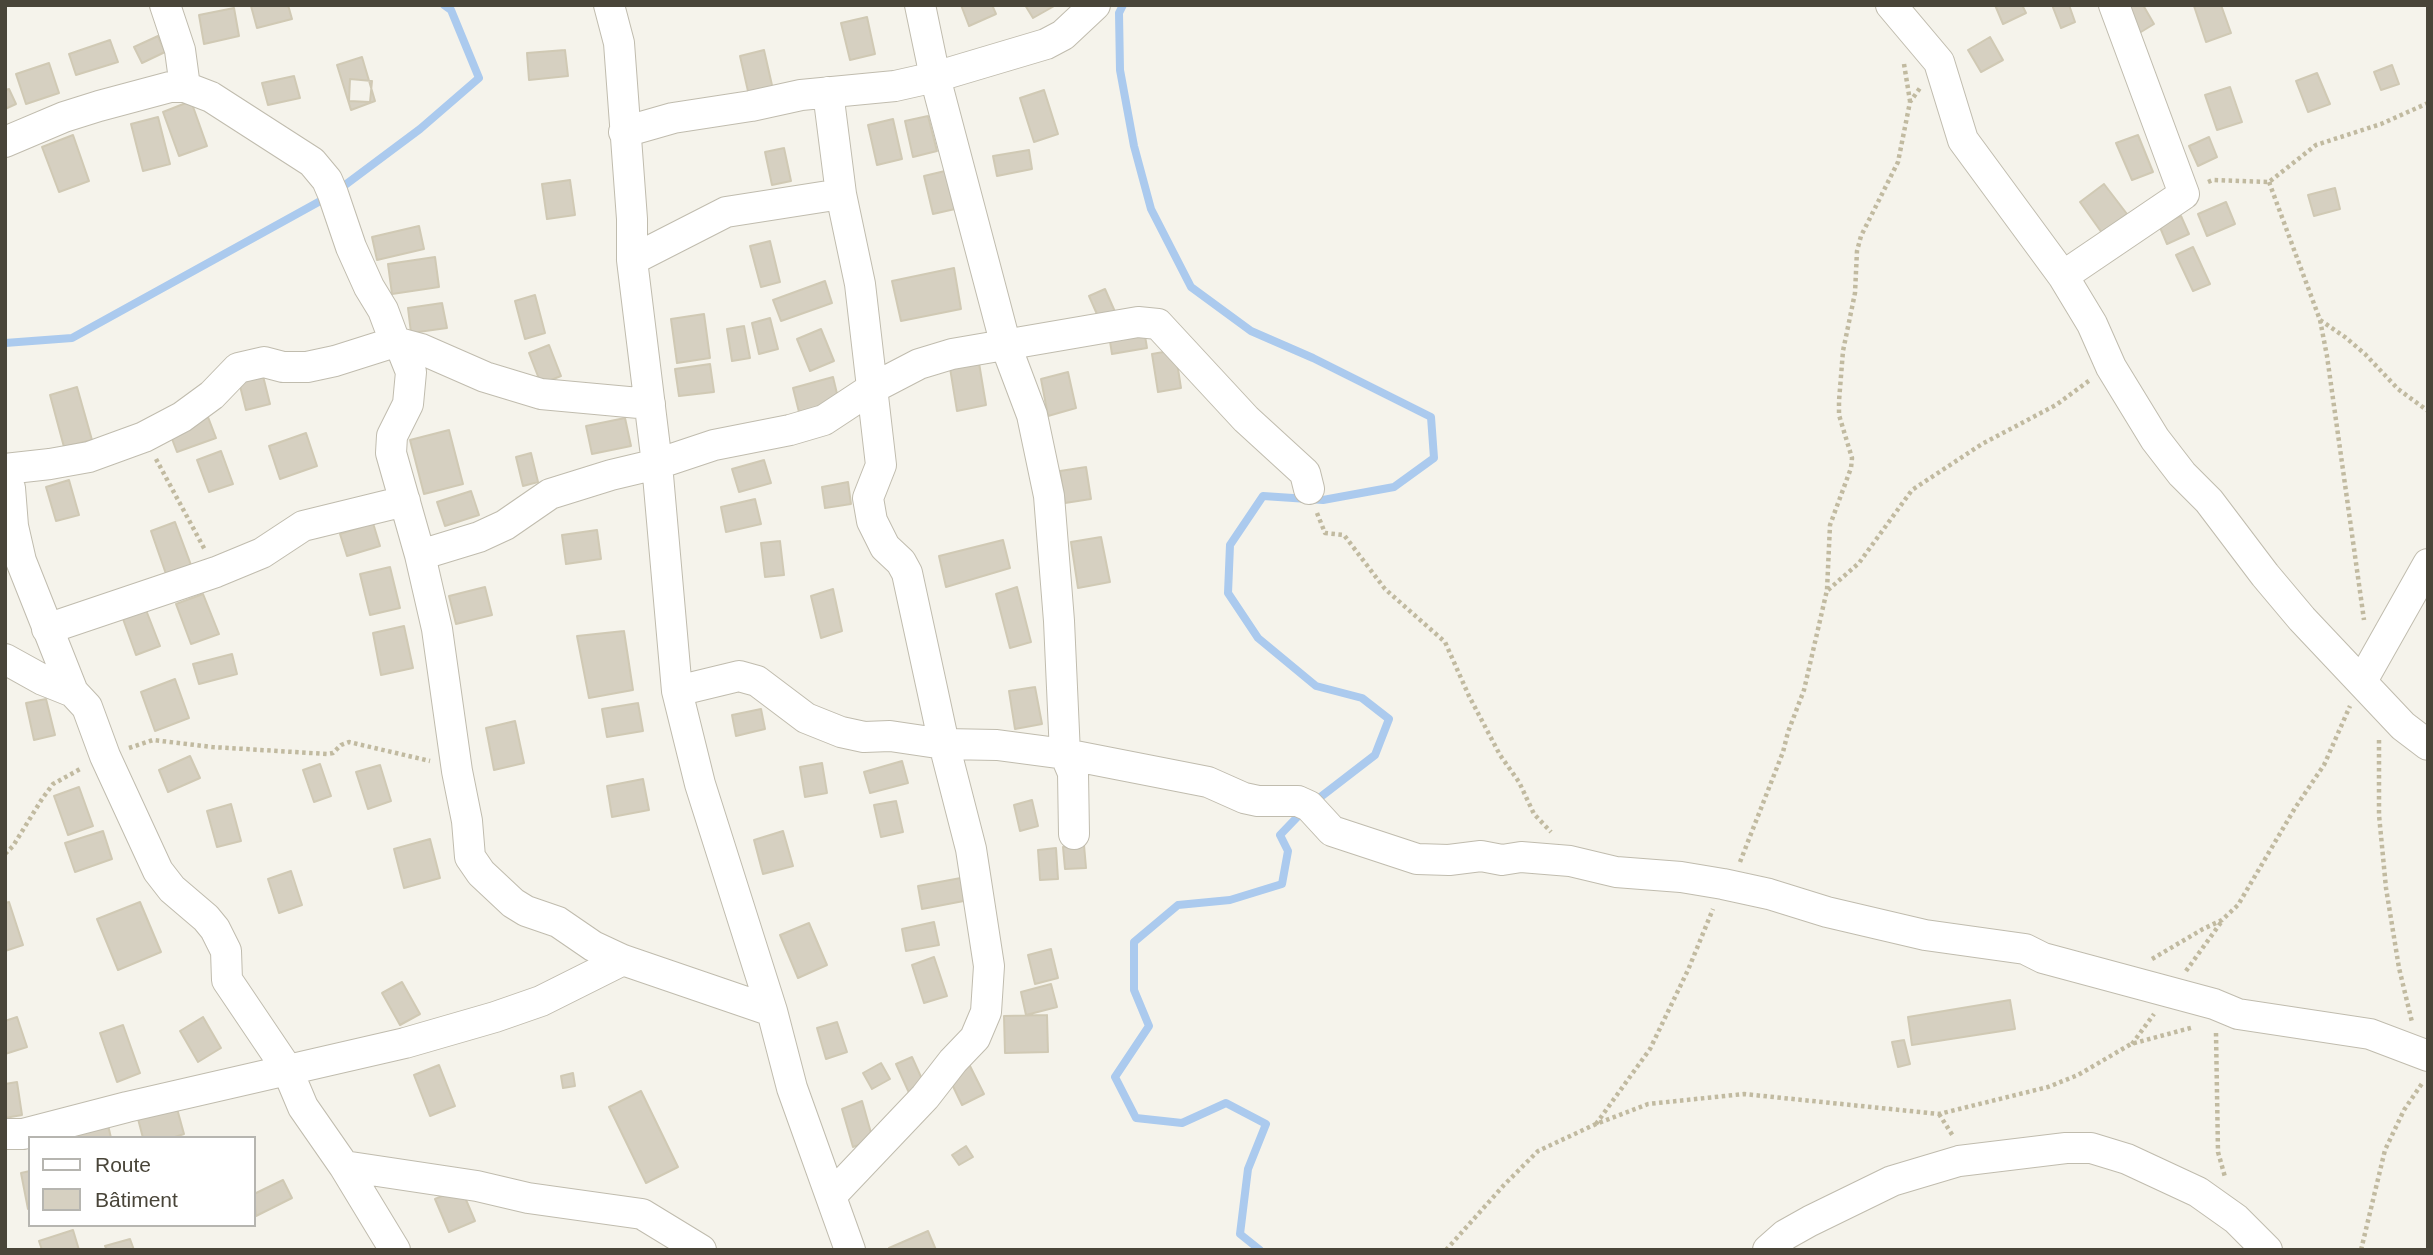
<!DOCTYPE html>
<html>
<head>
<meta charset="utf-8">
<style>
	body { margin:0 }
	#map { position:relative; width:2433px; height:1255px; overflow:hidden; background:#f5f3eb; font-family:Helvetica,sans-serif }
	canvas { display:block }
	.frame { position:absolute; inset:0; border:7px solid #494539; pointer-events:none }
	.legend { position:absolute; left:28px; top:1136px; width:228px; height:91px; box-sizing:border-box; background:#fff; border:2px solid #b6b5b0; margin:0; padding:9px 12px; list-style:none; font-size:21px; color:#494539 }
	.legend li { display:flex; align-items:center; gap:14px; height:35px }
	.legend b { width:35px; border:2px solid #b6b5b0 }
</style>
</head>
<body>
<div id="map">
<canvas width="2433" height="1255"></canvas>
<div class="frame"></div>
<ul class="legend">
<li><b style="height:9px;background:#fff"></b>Route</li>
<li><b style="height:19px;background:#d6d0c1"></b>Bâtiment</li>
</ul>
</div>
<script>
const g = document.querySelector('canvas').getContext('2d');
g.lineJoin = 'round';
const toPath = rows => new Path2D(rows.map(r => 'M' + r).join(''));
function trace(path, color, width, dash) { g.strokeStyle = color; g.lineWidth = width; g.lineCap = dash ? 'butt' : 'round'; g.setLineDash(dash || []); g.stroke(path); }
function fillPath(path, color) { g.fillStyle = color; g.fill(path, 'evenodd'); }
trace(toPath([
	[1123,5,1119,13,1120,70,1134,146,1151,209,1191,287,1251,331,1313,358,1431,417,1434,458,1394,487,1323,500,1263,496,1230,545,1228,593,1258,638,1316,686,1362,698,1389,719,1375,755,1314,802],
	[5,343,72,338,333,194,420,129,479,78,451,10,444,5],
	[1260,1250,1240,1234,1248,1169,1266,1124,1226,1103,1182,1123,1136,1118,1115,1077,1149,1026,1134,990,1134,942,1178,905,1230,900,1282,884,1288,851,1280,835,1304,810]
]), '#abcaee', 8);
const building = toPath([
	[288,5,292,19,257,28,251,6,288,5],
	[961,5,992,5,996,14,969,26,961,5],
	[1025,5,1056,5,1033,18,1025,5],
	[1995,5,2022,5,2026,13,2003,24,1995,5],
	[2052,5,2069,5,2075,22,2061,28,2052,5],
	[2133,5,2143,5,2154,24,2136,35,2122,12,2133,5],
	[2221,5,2231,33,2206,42,2194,6,2221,5],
	[234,8,239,36,204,44,199,15,234,8],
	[867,17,875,54,850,60,841,23,867,17],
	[158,36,165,52,142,63,134,47,158,36],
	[1990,37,2003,60,1981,72,1968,50,1990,37],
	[110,40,118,62,76,75,69,54,110,40],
	[565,50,568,76,529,80,527,53,565,50],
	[764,50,774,94,750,100,740,56,764,50],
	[362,57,375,101,351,110,337,65,362,57],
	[49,63,59,93,26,104,16,74,49,63],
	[2392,65,2399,84,2381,90,2374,72,2392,65],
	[2317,73,2330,104,2308,112,2296,81,2317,73],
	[294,76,300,98,268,105,262,83,294,76],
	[350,79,372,81,370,102,349,101,350,79],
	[2230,87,2242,122,2217,130,2205,95,2230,87],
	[9,89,16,104,5,109,5,90,9,89],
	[1044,90,1058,134,1034,142,1020,98,1044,90],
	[191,101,207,146,179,156,163,112,191,101],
	[928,116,937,151,913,157,905,121,928,116],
	[158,117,170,164,143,171,131,124,158,117],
	[893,119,902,159,877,165,868,125,893,119],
	[73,135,89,181,59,192,42,147,73,135],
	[2138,135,2153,172,2132,180,2116,143,2138,135],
	[2209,137,2217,157,2198,166,2189,146,2209,137],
	[784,148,791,181,772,185,765,152,784,148],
	[1029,150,1032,169,997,176,993,156,1029,150],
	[945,171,955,209,933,214,924,176,945,171],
	[570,180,575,215,547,219,542,184,570,180],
	[2104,184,2127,214,2102,233,2080,202,2104,184],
	[2335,188,2340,209,2314,216,2308,195,2335,188],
	[2226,202,2235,224,2207,236,2198,214,2226,202],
	[2181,216,2189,234,2167,244,2159,225,2181,216],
	[419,226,424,249,377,260,372,237,419,226],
	[770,241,780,282,761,287,750,246,770,241],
	[2193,247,2210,284,2193,291,2176,255,2193,247],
	[435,257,439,287,392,294,388,264,435,257],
	[954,268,961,309,901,321,892,281,954,268],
	[825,281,832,303,781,321,773,300,825,281],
	[1105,289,1116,314,1100,321,1089,296,1105,289],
	[535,295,545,333,525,339,515,301,535,295],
	[442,303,447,328,411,333,408,308,442,303],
	[704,314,710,358,677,363,671,319,704,314],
	[770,318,778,349,759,354,752,323,770,318],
	[744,326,750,358,732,361,727,329,744,326],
	[821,329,834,361,810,371,797,339,821,329],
	[1144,330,1147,348,1112,354,1109,335,1144,330],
	[549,345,561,376,541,384,529,353,549,345],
	[1175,350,1181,388,1158,392,1152,354,1175,350],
	[979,363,986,405,957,411,950,368,979,363],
	[710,364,714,392,679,396,675,369,710,364],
	[1068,372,1076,408,1048,416,1041,379,1068,372],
	[263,376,270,404,246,410,239,382,263,376],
	[833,377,839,402,799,412,793,388,833,377],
	[77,387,92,440,64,447,50,395,77,387],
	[208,417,216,438,177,452,169,431,208,417],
	[625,418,631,446,592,454,586,426,625,418],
	[449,430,463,484,424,494,410,440,449,430],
	[306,433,317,466,280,479,269,446,306,433],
	[221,451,233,484,209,492,197,460,221,451],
	[531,453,538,482,523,486,516,457,531,453],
	[764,460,771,483,739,492,732,469,764,460],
	[1086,467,1091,499,1065,503,1060,471,1086,467],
	[69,480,79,515,56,521,46,487,69,480],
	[848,482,851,504,825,508,822,487,848,482],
	[471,491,479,515,445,526,437,502,471,491],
	[755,499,761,524,726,532,721,507,755,499],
	[175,522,191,565,166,574,151,531,175,522],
	[373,523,380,546,347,556,340,534,373,523],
	[597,530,601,559,566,564,562,535,597,530],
	[1101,537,1110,582,1078,588,1071,542,1101,537],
	[1003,540,1010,568,946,587,939,556,1003,540],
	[780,541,784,575,765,577,761,543,780,541],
	[390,567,400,608,370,615,360,574,390,567],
	[485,587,492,615,456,624,449,596,485,587],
	[1017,587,1031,642,1010,648,996,594,1017,587],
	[833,589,842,631,821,638,811,596,833,589],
	[203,594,219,634,191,644,176,604,203,594],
	[146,610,160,646,136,655,123,619,146,610],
	[404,626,413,668,381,675,373,633,404,626],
	[624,631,633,690,589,698,577,636,624,631],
	[232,654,237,674,199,684,193,664,232,654],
	[175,679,189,718,155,731,141,692,175,679],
	[1035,687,1042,724,1015,729,1009,691,1035,687],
	[46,699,55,735,34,740,26,703,46,699],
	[638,703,643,731,607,737,602,709,638,703],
	[761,709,765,729,736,736,732,715,761,709],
	[515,721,524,763,494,770,486,728,515,721],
	[190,756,200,778,168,792,159,770,190,756],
	[902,761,908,783,870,793,864,772,902,761],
	[822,763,827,793,805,797,800,767,822,763],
	[320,764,331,796,314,802,303,770,320,764],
	[380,765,391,801,368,809,356,772,380,765],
	[643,779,649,810,612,817,607,786,643,779],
	[79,787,93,826,68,835,54,796,79,787],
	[1032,800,1038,826,1020,831,1014,805,1032,800],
	[896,801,903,832,881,837,874,805,896,801],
	[231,804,241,841,217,847,207,811,231,804],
	[103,831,112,859,75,872,65,843,103,831],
	[783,831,793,866,763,874,754,840,783,831],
	[430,839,440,878,404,888,394,849,430,839],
	[1084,845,1086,868,1065,869,1063,847,1084,845],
	[1056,848,1058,879,1040,880,1038,850,1056,848],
	[291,871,302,905,279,913,268,879,291,871],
	[966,877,969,900,922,909,918,886,966,877],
	[9,902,23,945,5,951,5,903,9,902],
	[140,902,161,952,118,970,97,919,140,902],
	[934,922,939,945,906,951,902,929,934,922],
	[809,923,827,965,798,978,780,935,809,923],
	[1051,949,1058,978,1035,984,1028,955,1051,949],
	[934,957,947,996,924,1003,912,965,934,957],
	[402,982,420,1014,400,1025,382,993,402,982],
	[1051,984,1057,1007,1026,1015,1021,992,1051,984],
	[2010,1000,2015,1029,1912,1045,1908,1017,2010,1000],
	[1047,1015,1048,1052,1005,1053,1004,1016,1047,1015],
	[17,1017,27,1047,5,1054,5,1021,17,1017],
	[203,1017,221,1048,198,1062,180,1031,203,1017],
	[837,1022,847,1052,826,1059,817,1028,837,1022],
	[123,1025,140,1073,117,1082,100,1033,123,1025],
	[1904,1040,1910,1064,1898,1067,1892,1042,1904,1040],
	[912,1057,926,1088,910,1095,896,1064,912,1057],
	[881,1063,890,1079,872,1089,863,1073,881,1063],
	[969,1064,984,1094,962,1105,947,1074,969,1064],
	[439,1065,455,1106,430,1116,414,1075,439,1065],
	[573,1073,575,1086,563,1088,561,1076,573,1073],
	[17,1082,22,1115,5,1118,5,1084,17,1082],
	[641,1091,678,1167,646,1183,609,1107,641,1091],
	[862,1101,873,1140,853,1147,842,1109,862,1101],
	[176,1105,184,1134,172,1138,143,1138,137,1115,176,1105],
	[108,1125,111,1138,65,1138,108,1125],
	[966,1146,973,1157,959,1165,952,1155,966,1146],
	[30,1171,30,1209,28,1209,21,1173,30,1171],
	[283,1180,292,1198,256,1216,254,1194,283,1180],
	[461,1188,475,1221,449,1232,435,1199,461,1188],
	[73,1230,79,1250,42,1250,39,1241,73,1230],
	[928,1231,936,1250,889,1250,889,1248,928,1231],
	[130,1239,134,1250,107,1250,105,1246,130,1239]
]);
fillPath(building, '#d6d0c1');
trace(building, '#d0c9b4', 2);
const minor = toPath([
	[165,5,180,50,185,87],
	[609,5,619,43,632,219,632,260,657,464,677,691,700,784,772,1011,792,1088,850,1250],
	[920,5,935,77,1006,346,1032,415,1049,496,1059,621,1065,754,1073,773,1074,834],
	[1891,5,1939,62,1963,140,2063,276,2092,324,2111,367,2155,439,2182,474,2209,501,2265,575,2302,619,2403,726,2428,745],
	[828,92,841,194,860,284,881,465,868,498,872,521,885,547,901,562,907,573,944,744,971,849,989,966,986,1012,975,1038,953,1061,925,1097,831,1196],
	[624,132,673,118,751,106,801,95,895,86,935,77,1046,44,1063,35,1095,5],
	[5,142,64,117,99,106,170,87,185,87,211,97,312,162,327,180,333,194,351,247,369,287,383,310,395,342,403,352,411,372,408,404,392,436,391,453,420,555,437,629,457,771,467,821,470,857,481,873,513,903,526,911,558,922,593,946,623,960,772,1011],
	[632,260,726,212,841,194],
	[2063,276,2184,194,2114,5],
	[5,469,50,464,89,457,144,437,182,417,212,395,238,368,264,362,283,367,307,367,335,361,395,342,421,349,485,377,541,394,650,404],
	[5,480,10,488,13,526,21,561,73,692],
	[420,555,479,537,505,525,550,494,611,475,657,464,714,445,790,430,824,420,871,389,919,364,952,354,1138,322,1158,324,1246,419,1305,473,1309,489],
	[47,629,216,572,262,553,303,526,405,501],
	[5,659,43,680,73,692,87,707,105,756,158,871,172,889,206,918,215,929,226,951,227,980,287,1069,303,1107,344,1166,395,1250],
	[2362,681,2428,564],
	[677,691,739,676,757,681,806,718,841,732,864,737,890,736,944,744,997,745,1065,754,1208,782,1244,798,1258,801,1298,801,1309,806,1332,831,1417,859,1449,860,1481,856,1502,860,1521,857,1570,861,1616,872,1681,877,1723,884,1769,894,1827,912,1925,935,2025,949,2043,958,2214,1004,2238,1014,2370,1034,2428,1056],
	[5,1134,23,1134,127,1107,405,1043,495,1017,541,1001,623,960],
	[344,1166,477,1186,528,1198,642,1214,701,1250],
	[1768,1250,1785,1235,1810,1221,1892,1181,1959,1161,2066,1148,2091,1148,2127,1159,2198,1192,2236,1219,2267,1250]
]);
trace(minor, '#c0bcae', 32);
trace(toPath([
	[1904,64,1910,101],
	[2208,182,2213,180,2269,182,2316,145,2381,124,2428,103],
	[2269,182,2320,320,2327,356,2364,620],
	[2320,320,2345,337,2365,354,2398,389,2428,411],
	[156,459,205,550],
	[1317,513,1325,533,1344,535,1385,589,1445,642,1469,696,1500,755,1519,782,1534,814,1551,832],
	[1828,590,1859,563,1912,490,1982,444,2056,405,2090,380],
	[2379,740,2379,815,2386,888,2399,968,2412,1022],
	[129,748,153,740,212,747,327,754,333,753,341,745,349,742,430,761],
	[5,854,13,846,42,799,53,784,82,768],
	[1740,862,1783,752,1788,732,1804,690,1827,590,1830,525,1851,468,1852,458,1839,415,1839,401,1843,351,1855,293,1857,251,1861,236,1898,162,1910,102,1920,88],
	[2152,959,2203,929,2222,920,2238,905,2295,808,2324,765,2350,706],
	[2186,971,2222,921],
	[2216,1033,2218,1152,2225,1177],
	[2132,1044,2154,1014],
	[1939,1114,1953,1136],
	[1596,1124,1650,1049,1688,970,1713,909],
	[1446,1250,1504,1185,1538,1151,1596,1124,1648,1104,1744,1094,1939,1114,2048,1087,2078,1075,2131,1044,2194,1027],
	[2361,1250,2385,1150,2404,1110,2423,1082]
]), '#c1baa0', 4.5, [3.5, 3.5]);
trace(minor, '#fff', 30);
</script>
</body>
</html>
